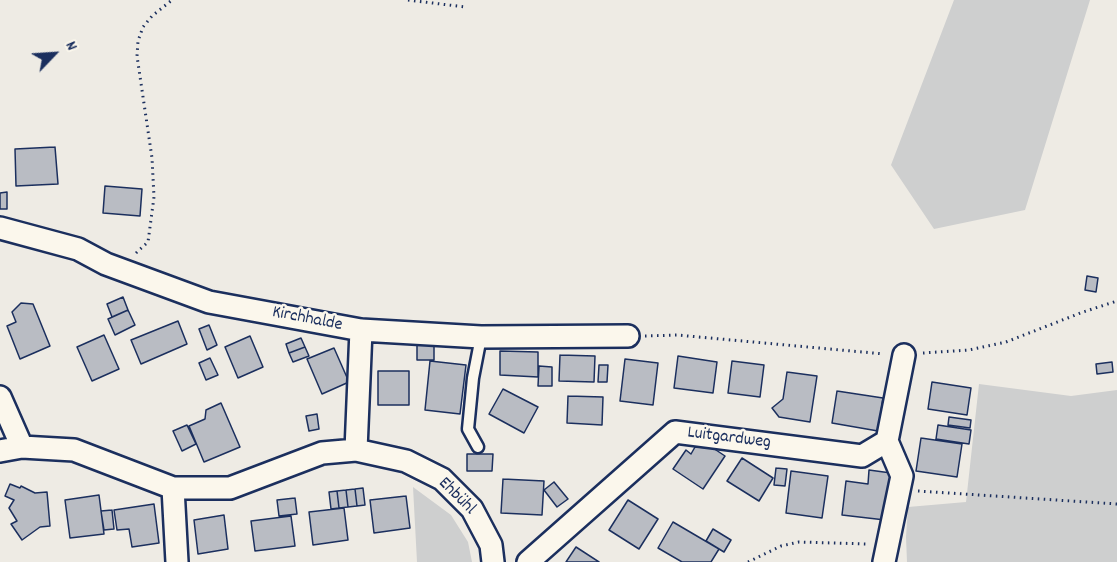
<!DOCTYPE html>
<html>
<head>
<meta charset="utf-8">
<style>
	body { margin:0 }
	#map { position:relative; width:1117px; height:562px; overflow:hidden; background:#eeebe4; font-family:Dekko,sans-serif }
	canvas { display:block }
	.north { position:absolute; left:24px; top:24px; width:60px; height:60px; -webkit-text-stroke:4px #fbf7ec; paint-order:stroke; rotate:65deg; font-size:16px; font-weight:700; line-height:24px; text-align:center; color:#1b2f5e }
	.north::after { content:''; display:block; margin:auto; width:21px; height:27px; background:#1b2f5e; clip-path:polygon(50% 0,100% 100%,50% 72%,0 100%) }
</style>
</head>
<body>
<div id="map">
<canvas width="1117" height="562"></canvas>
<div class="north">N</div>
</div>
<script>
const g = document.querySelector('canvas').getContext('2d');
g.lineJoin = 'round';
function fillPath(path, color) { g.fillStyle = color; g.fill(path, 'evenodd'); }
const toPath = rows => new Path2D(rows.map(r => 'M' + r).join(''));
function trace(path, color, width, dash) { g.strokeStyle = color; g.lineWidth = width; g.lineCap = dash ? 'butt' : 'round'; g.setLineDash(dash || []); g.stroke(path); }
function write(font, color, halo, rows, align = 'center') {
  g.font = font + ' Dekko,sans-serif'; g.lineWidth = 5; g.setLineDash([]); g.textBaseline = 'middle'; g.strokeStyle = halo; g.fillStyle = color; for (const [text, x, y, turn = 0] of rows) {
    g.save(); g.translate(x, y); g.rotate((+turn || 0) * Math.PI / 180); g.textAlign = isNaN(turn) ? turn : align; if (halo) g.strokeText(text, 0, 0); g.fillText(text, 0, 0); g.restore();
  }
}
fillPath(toPath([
	[954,0,1090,0,1025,210,934,229,891,165],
	[979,384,1071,396,1117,390,1117,562,907,562,906,537,908,507,966,502],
	[413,487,451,515,468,542,472,562,417,562]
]), '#cecfcf');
const building = toPath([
	[55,147,58,184,16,186,15,149,55,147],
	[105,186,142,189,140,216,103,213,105,186],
	[7,192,7,209,0,209,0,193,7,192],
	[1087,276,1098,278,1096,292,1085,290,1087,276],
	[123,297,128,310,112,317,107,304,123,297],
	[21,303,33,304,50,346,20,359,7,326,16,322,12,312,21,303],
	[128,310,135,325,115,335,108,319,128,310],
	[178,321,187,344,141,364,131,340,178,321],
	[209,325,217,345,207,350,199,329,209,325],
	[104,335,119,369,92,381,77,347,104,335],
	[250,336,263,367,238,378,225,347,250,336],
	[301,338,305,347,289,353,286,344,301,338],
	[417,344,434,344,434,360,417,360,417,344],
	[305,347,309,356,293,362,289,353,305,347],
	[334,348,349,382,322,394,307,359,334,348],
	[500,351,538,352,538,377,500,375,500,351],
	[560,355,595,356,594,382,559,381,560,355],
	[678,356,717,362,713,393,674,388,678,356],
	[210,358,218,375,206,380,199,363,210,358],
	[625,359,658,363,653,405,620,401,625,359],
	[430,361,466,365,460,414,425,410,430,361],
	[732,361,764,365,760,397,728,393,732,361],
	[1112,362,1113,372,1097,374,1096,364,1112,362],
	[599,365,608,365,607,382,598,382,599,365],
	[539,366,552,367,552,386,538,386,539,366],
	[378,371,409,371,409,405,378,405,378,371],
	[787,372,817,376,810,422,779,417,772,408,783,399,787,372],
	[932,382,971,388,967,415,928,409,932,382],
	[503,389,538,407,524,433,489,414,503,389],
	[837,391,883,398,878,431,832,423,837,391],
	[568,396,603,397,602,425,567,423,568,396],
	[221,403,240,447,204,462,189,426,205,419,206,410,221,403],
	[317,414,319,429,309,431,306,416,317,414],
	[949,417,971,420,970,428,948,425,949,417],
	[187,425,196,444,182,451,173,431,187,425],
	[938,425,971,430,969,444,936,439,938,425],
	[921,438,962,444,957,477,916,471,921,438],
	[695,447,713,448,725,456,703,489,673,469,686,450,691,454,695,447],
	[467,454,493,454,492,471,467,471,467,454],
	[742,458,773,478,759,501,727,481,742,458],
	[776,468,787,469,785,486,774,485,776,468],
	[869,470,891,473,885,520,842,515,846,481,868,484,869,470],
	[791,471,828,476,822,518,786,513,791,471],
	[503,479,544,481,542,515,501,513,503,479],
	[554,482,568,499,557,507,544,490,554,482],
	[10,484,20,488,21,486,35,493,47,492,50,526,40,527,22,540,11,524,17,521,9,508,14,500,5,496,10,484],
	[363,488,365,505,357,506,355,489,363,488],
	[355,489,357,506,348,507,346,490,355,489],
	[346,490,348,507,339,508,337,491,346,490],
	[337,491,339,508,331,509,329,492,337,491],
	[99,495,104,534,70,538,65,500,99,495],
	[406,496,410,528,374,533,370,500,406,496],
	[295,498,297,514,279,516,277,500,295,498],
	[628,500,658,519,639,549,609,530,628,500],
	[154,504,159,543,132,547,129,529,117,530,114,510,154,504],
	[344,508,348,540,313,545,309,512,344,508],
	[112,510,114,529,104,530,101,511,112,510],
	[224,515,228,549,198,554,194,520,224,515],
	[291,516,295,546,255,551,251,521,291,516],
	[673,522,719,549,711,562,682,562,658,548,673,522],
	[713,529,731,540,724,552,706,541,713,529],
	[576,547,599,562,566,562,576,547]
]);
fillPath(building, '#b9bcc3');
trace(building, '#1b2f5e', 1.5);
const lane = toPath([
	[478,447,468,429,473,378,481,337]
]);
const street = toPath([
	[0,228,78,249,106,264,209,302,361,330,481,337,628,336],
	[0,397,22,447],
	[356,450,361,330],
	[0,451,22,447,74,450,173,488,230,488,322,453,356,450,406,461,442,479,472,509,491,545,493,562],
	[173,488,177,562],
	[528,562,675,432,862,456,887,441,904,355],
	[884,562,902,476,887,441]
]);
trace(lane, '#1b2f5e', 15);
trace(street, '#1b2f5e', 26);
trace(toPath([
	[408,0,465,7],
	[136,253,148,242,154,197,152,158,137,56,138,41,143,27,152,16,172,0],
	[645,336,677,335,884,354],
	[923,353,969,350,1006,342,1083,312,1117,301],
	[918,491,1117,504],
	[748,562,781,546,799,542,868,544]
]), '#1b2f5e', 3, [1.5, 4.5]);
trace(lane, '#fbf7ec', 10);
trace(street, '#fbf7ec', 21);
write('18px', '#1b2f5e', '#fbf7ec', [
	["Kirchhalde",307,320,11],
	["Luitgardweg",729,439,7],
	["Ehbühl",456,497,45]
]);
</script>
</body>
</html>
